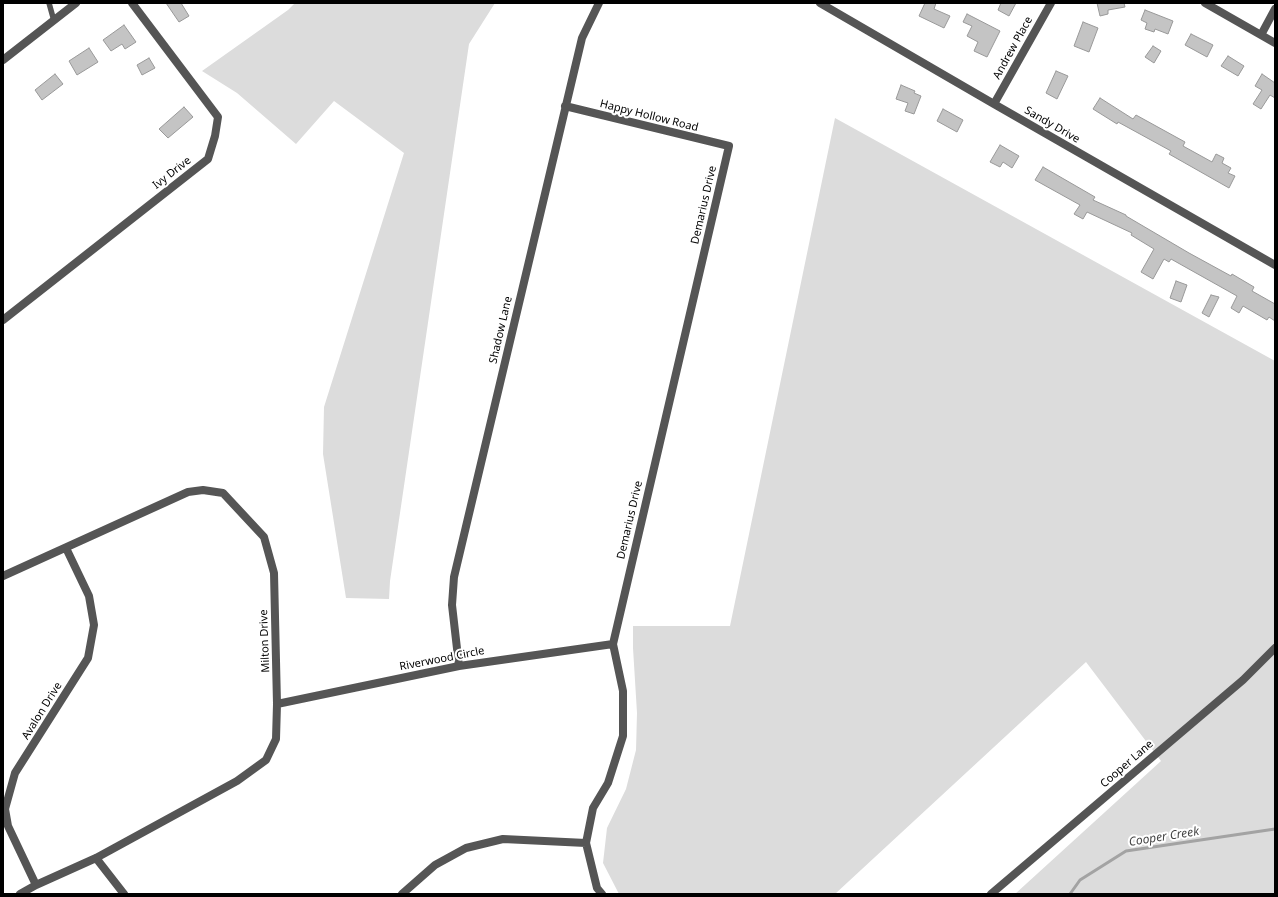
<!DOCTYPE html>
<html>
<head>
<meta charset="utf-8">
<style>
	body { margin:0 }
	#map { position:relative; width:1278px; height:897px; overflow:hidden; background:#fff; font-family:"Noto Sans",sans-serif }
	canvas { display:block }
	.frame { position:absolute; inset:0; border:4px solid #000; pointer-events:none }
</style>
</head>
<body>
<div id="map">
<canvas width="1278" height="897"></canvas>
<div class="frame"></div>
</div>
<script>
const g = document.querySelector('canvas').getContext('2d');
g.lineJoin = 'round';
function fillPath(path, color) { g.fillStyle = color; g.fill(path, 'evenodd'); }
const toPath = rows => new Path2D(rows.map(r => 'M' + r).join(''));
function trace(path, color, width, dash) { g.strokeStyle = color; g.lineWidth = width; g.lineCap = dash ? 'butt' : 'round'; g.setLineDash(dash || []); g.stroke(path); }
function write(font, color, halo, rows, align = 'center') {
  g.font = font + ' "Noto Sans",sans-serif'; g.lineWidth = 4; g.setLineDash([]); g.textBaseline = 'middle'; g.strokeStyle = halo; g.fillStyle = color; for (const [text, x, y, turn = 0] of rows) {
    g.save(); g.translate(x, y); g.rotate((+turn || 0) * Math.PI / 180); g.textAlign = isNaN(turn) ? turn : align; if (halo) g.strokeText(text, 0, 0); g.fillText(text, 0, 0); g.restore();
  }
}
fillPath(toPath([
	[295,3,495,3,469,44,390,581,389,599,346,598,323,454,324,407,404,153,334,101,296,144,237,93,202,71,288,10],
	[835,118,1275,361,1275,894,1015,894,1161,761,1086,662,835,894,619,894,603,863,607,828,626,789,636,750,637,713,633,648,633,626,730,626]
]), '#dcdcdc');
trace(toPath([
	[1070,894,1080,880,1126,851,1275,829]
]), '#a3a3a3', 3);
const building = toPath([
	[166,3,181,3,189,16,179,22,166,3],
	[925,3,936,3,934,9,950,16,944,28,919,16,925,3],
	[1001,3,1016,3,1009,16,998,10,1001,3],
	[1097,3,1124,3,1125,7,1108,10,1108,14,1100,16,1097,3],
	[1145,10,1173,21,1168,34,1155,29,1154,32,1145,29,1147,23,1141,20,1145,10],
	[967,14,1000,31,987,57,974,51,978,42,967,36,972,26,963,22,967,14],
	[1083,22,1098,28,1089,52,1074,46,1083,22],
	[124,25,136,42,125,49,122,44,111,51,103,40,124,25],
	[1191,34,1213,45,1207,57,1185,45,1191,34],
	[1153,46,1161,51,1154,63,1145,57,1153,46],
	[89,48,98,62,77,75,69,61,89,48],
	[1228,56,1244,66,1238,76,1221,66,1228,56],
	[149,58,155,68,142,75,137,65,149,58],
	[1056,71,1068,76,1057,99,1046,93,1056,71],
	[55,74,63,84,42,100,35,90,55,74],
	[1262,74,1275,83,1275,98,1270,95,1261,109,1253,104,1262,90,1255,86,1262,74],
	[901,85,915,91,914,93,921,96,914,114,905,111,908,103,896,99,901,85],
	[1100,98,1133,119,1136,115,1185,142,1183,146,1212,162,1216,154,1224,158,1222,163,1231,168,1228,173,1235,176,1229,188,1169,154,1171,151,1118,122,1117,124,1093,109,1100,98],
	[184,107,193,117,168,138,159,129,184,107],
	[943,109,963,120,957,132,937,121,943,109],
	[1000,145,1019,156,1012,168,1003,162,1000,167,990,162,1000,145],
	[1043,167,1095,197,1093,200,1126,215,1126,216,1189,253,1231,276,1232,274,1254,287,1252,291,1275,304,1275,321,1269,317,1267,320,1243,306,1239,313,1231,308,1237,296,1171,259,1169,262,1164,259,1153,279,1141,272,1154,249,1131,235,1132,233,1087,212,1083,219,1074,214,1080,205,1035,180,1043,167],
	[1176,281,1187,285,1181,302,1170,298,1176,281],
	[1211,295,1219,297,1209,317,1202,313,1211,295]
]);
fillPath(building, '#c4c4c4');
trace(building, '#999', 1);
trace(toPath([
	[49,3,54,21]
]), '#555', 5.5);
trace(toPath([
	[820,3,994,104,1275,265],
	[1205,3,1275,43],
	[1261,35,1275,9],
	[3,60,76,3],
	[994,104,1051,3],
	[565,106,729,146,613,644,623,691,623,736,608,783,593,808,586,843,597,888,602,894],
	[3,320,208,159,215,136,218,117,132,3],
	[3,576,188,492,203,490,223,493,264,537,274,573,277,704,276,739,266,760,237,781,96,858,36,885,20,894],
	[459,666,452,605,454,577,582,38,599,3],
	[277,704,459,666,613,644],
	[96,858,124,894],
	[36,885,8,826,5,809,15,773,88,658,94,625,89,596,66,548],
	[402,894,435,865,466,848,503,839,586,843],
	[991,894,1243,680,1275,648]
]), '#555', 8);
write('11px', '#000', '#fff', [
	["Andrew Place",1013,48,-61],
	["Happy Hollow Road",649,116,14],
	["Sandy Drive",1052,125,30],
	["Ivy Drive",172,173,-38],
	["Demarius Drive",704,205,-77],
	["Shadow Lane",501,330,-77],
	["Demarius Drive",630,520,-77],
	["Milton Drive",265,641,-92],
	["Riverwood Circle",442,659,-11],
	["Avalon Drive",42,711,-58],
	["Cooper Lane",1127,764,-41]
]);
write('italic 12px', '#444', '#fff', [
	["Cooper Creek",1164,837,-9]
]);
</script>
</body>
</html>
